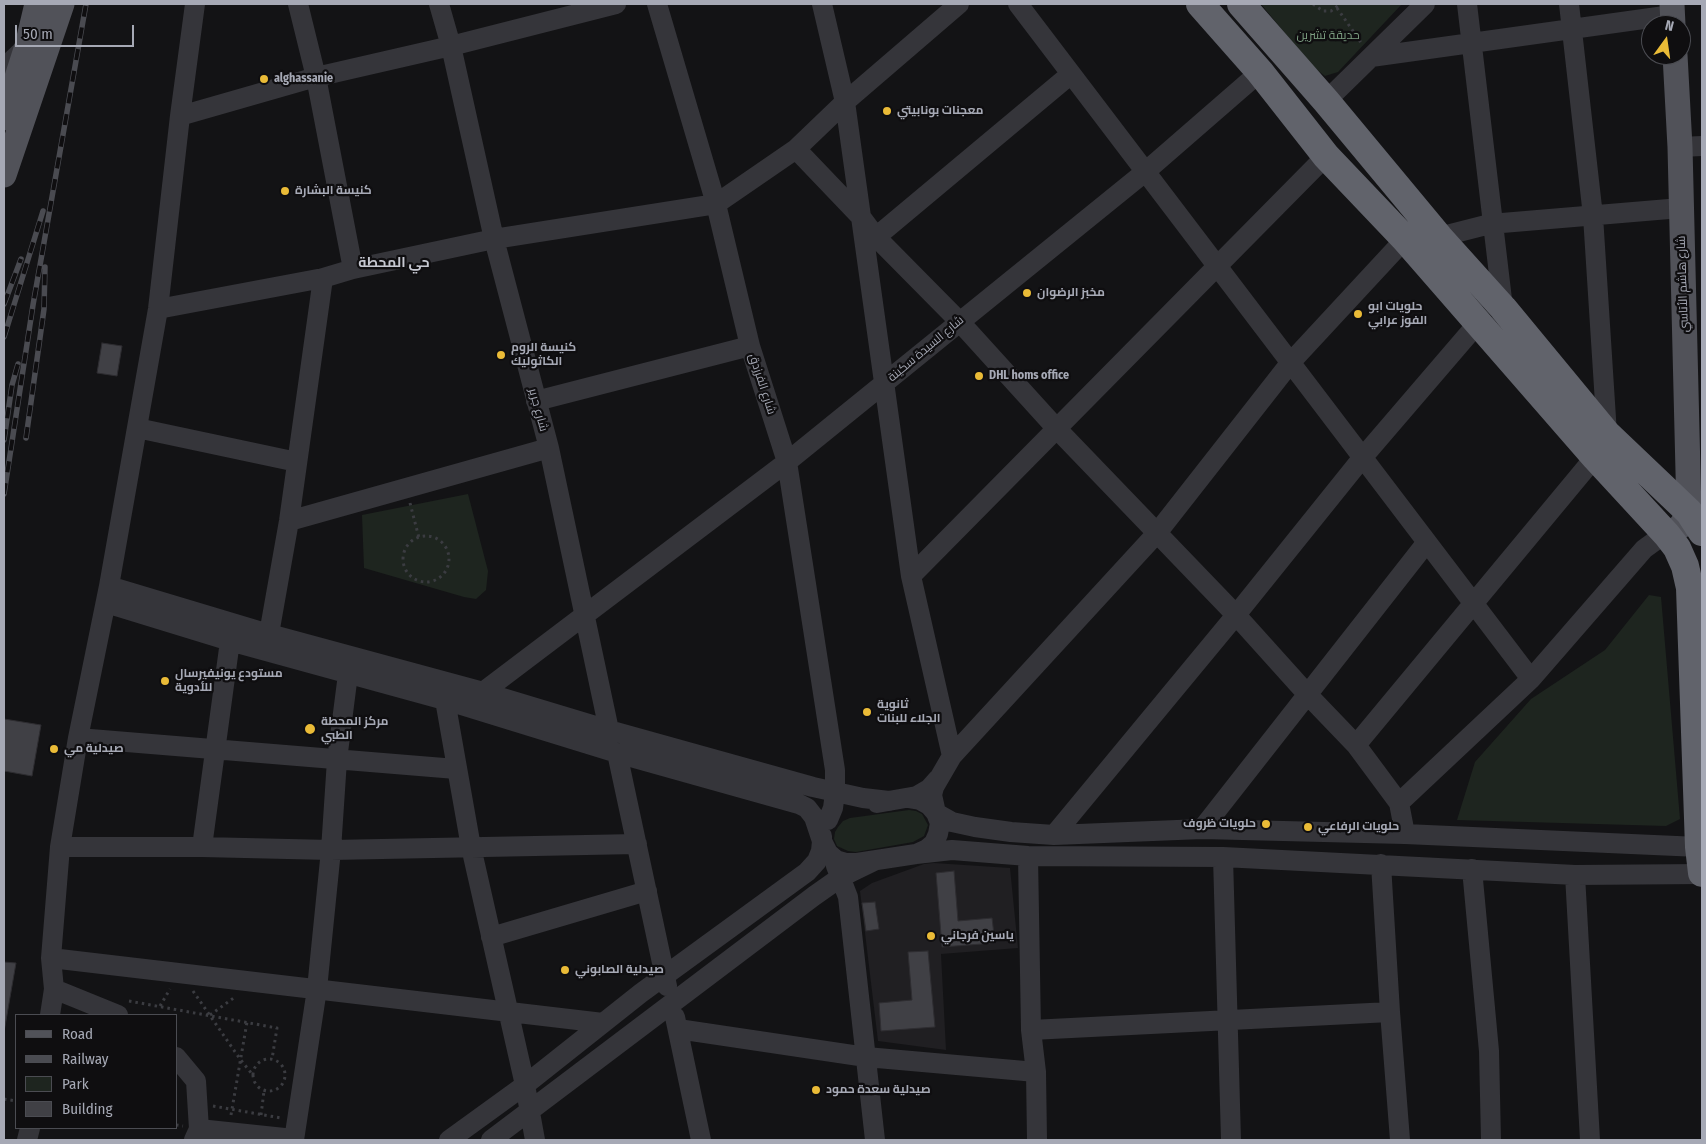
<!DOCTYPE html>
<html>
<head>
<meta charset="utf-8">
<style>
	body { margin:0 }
	#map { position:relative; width:1706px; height:1144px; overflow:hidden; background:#131315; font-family:"Fira Sans Condensed",sans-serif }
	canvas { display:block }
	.frame { position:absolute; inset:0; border:5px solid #a6a9b5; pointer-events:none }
	.legend { position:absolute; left:15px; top:1014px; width:162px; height:115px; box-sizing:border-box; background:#0f0e10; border:1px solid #4b4c52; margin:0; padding:6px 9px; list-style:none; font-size:15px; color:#a6a9b5 }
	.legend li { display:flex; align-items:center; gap:10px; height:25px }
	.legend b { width:25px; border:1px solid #4b4c52 }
	.north { position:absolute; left:1641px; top:15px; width:50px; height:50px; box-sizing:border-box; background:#0f0e10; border:1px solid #4b4c52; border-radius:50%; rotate:14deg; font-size:14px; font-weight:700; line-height:20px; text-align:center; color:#a6a9b5 }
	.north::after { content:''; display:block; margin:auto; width:18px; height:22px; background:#eabb37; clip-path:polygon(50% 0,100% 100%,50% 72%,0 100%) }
	.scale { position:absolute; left:15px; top:25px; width:119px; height:22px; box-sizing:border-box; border:2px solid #a6a9b5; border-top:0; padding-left:6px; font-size:15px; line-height:18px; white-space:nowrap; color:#a6a9b5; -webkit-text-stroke:4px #0f0e10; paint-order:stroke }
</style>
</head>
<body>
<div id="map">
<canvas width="1706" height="1144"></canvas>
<div class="frame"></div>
<ul class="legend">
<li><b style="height:6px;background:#515259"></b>Road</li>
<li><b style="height:6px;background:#4a4b51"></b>Railway</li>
<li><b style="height:14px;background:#1e251f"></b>Park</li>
<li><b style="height:14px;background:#404045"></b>Building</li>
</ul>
<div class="north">N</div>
<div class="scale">50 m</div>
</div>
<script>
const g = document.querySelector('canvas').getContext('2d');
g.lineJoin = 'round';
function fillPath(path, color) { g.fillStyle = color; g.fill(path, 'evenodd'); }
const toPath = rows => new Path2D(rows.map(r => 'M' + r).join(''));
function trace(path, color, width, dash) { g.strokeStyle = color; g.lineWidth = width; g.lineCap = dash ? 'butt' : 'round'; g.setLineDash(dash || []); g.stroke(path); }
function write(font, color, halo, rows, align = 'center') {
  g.font = font + ' "Fira Sans Condensed",Cairo,sans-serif'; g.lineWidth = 4.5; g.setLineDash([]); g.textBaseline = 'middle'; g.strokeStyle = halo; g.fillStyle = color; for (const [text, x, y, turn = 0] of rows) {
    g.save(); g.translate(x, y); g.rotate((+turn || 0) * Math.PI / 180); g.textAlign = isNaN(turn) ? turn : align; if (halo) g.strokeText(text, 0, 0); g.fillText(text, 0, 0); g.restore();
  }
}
fillPath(toPath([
	[934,863,1010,868,1018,948,941,954,946,1050,878,1041,860,891,872,883,924,864]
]), '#201f22');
fillPath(toPath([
	[1261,4,1402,4,1338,72,1325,76,1312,66],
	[468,494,488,571,486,590,476,599,464,597,364,568,362,515],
	[1649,595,1661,597,1680,819,1666,826,1457,820,1475,762,1531,699,1605,650],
	[909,810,916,811,922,814,928,825,924,836,913,842,856,852,848,851,837,846,834,839,835,832,838,827,843,821,850,818]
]), '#1e251f');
const building = toPath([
	[102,343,122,346,117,376,97,373,102,343],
	[4,719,41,725,32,776,4,771,4,719],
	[954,871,958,921,992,918,995,943,942,947,936,873,954,871],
	[875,902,879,929,866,931,862,903,875,902],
	[928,951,935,1027,881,1031,879,1003,912,1000,908,952,928,951],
	[4,962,16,963,4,1032,4,962]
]);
fillPath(building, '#404045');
trace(building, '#2e2d31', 1);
trace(toPath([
	[1313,4,1323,11,1331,11,1340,4],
	[1337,8,1362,44],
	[410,503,419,538],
	'403 559a23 23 0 1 1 46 0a23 23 0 1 1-46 0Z',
	[193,991,240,1059,252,1074],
	[129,1001,277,1028,272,1059],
	[160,1006,170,989],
	[210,1015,235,997],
	'253 1075a16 16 0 1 1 32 0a16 16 0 1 1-32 0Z',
	[4,1099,16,1101],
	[213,1106,281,1118],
	[231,1115,247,1022],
	[261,1115,264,1091],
	[176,1125,183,1126]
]), '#3b3c41', 3, [2.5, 4]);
trace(toPath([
	[298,4,316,77,353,269],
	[439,4,451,46,494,239,549,448,609,730],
	[657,4,716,204,750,346,787,462,835,770,835,793,833,808,828,820],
	[822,4,845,102,911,576,952,756],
	[1018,4,1531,679],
	[1467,4,1503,308],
	[1569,4,1593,216,1607,434],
	[1371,57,1672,15],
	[4,67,7,65,27,46],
	[1326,101,1425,4],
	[180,116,316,77,451,46,616,4],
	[1680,147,1702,146],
	[796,149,861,217,876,237,959,321,1057,429,1236,615,1308,695,1356,745,1399,803,1405,834],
	[876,237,1071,74],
	[1439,237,1490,224,1681,208],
	[1405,239,1291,362,1157,533,952,756,934,787,932,795,936,813,952,822,975,827,1011,832,1054,835,1202,829,1405,834,1699,847],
	[158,309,323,278,353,269,494,239,716,204,796,149,845,102,959,4],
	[536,401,750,346],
	[137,428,297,462],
	[289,521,549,448],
	[911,576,1326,156],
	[109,586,269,634,483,692,609,730,813,787,863,798,889,801],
	[106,603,230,641,445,700,617,753,799,804,807,808,814,817,822,841,821,851,817,861,807,872,641,993,525,1085,449,1140],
	[269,634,289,521,323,278],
	[483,692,787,462,1145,172,1260,72],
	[445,700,471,847,525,1085,535,1140],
	[78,738,456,769],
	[1356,745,1595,457],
	[617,753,667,986],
	[877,803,917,796,929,789,938,779],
	[1399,803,1531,679,1644,549,1655,541,1667,535],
	[1202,829,1427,542],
	[1054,835,1236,615,1363,457,1478,323],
	[822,836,822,841,828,853,836,860,846,863,857,863,916,854,927,849,934,843,938,834,940,823,936,813,929,805,920,800,908,798],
	[60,847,202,847,331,850,637,844],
	[202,847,230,641],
	[916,854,952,850,1028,856,1223,857,1575,875,1702,874],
	[1028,856,1031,1030],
	[1223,857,1231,1140],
	[836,866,848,897,875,1140],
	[1472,869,1489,1051,1491,1140],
	[1575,875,1590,1140],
	[491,937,647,891],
	[51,958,603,1023],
	[54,989,118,1015],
	[1390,1012,1400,1140],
	[50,1015,54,989,51,958,60,847,78,738,109,586,158,309,180,116,195,4],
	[675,1017,701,1140],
	[678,1029,866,1057,1036,1072,1031,1030,1390,1012,1381,864],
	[176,1057,196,1081,199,1129,194,1140],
	[1036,1072,1037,1140],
	[199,1129,294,1139],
	[27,1140,30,1128],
	[294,1140,317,989,331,850,337,760,348,674],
	[491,1140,814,896,841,877,876,860]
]), '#35353a', 20);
trace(toPath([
	[1672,4,1673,25],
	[4,118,27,46,37,4],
	[4,175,62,4],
	[1667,535,1681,526,1689,512,1680,147,1675,55]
]), '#515259', 25);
trace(toPath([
	[1200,4,1260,72,1326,156,1405,239,1595,457,1667,535,1677,548,1685,566,1690,588,1699,847,1702,873],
	[1241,4,1326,101,1439,237,1503,308,1607,434,1689,512,1702,532]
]), '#61636b', 28);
const rail = toPath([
	[4,304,21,259],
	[4,337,43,211],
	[26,438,44,309,45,267],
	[4,440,12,385,18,364],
	[4,494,33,305,86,4]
]);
trace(rail, '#4a4b51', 5.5);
trace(rail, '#0f0e10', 4, [11]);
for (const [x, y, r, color] of [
	[264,79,5,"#eabb37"],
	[887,111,5,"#eabb37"],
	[285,191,5,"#eabb37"],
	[1027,293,5,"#eabb37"],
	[1358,314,5,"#eabb37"],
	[501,355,5,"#eabb37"],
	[979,376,5,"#eabb37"],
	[165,681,5,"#eabb37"],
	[867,712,5,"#eabb37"],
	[310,729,6,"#eabb37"],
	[54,749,5,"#eabb37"],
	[1266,824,5,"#eabb37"],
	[1308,827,5,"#eabb37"],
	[931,936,5,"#eabb37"],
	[565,970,5,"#eabb37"],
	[816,1090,5,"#eabb37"]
]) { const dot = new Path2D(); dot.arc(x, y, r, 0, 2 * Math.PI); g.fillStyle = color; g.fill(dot); trace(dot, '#0f0e10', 2); }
write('12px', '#7d9f82', '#0f0e10', [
	["حديقة تشرين",1328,36]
]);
write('bold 12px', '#a6a9b5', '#0f0e10', [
	["alghassanie",274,79],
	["معجنات بونابيتي",897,111],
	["كنيسة البشارة",295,191],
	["مخبز الرضوان",1037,293],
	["حلويات ابو",1368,307],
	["الفوز عرابي",1368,321],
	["كنيسة الروم",511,348],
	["الكاثوليك",511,362],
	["DHL homs office",989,376],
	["مستودع يونيفيرسال",175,674],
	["للأدوية",175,688],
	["ثانوية",877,705],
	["الجلاء للبنات",877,719],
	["مركز المحطة",321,722],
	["الطبي",321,736],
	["صيدلية مي",64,749],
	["حلويات ظروف",1256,824,"right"],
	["حلويات الرفاعي",1318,827],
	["ياسين فرجاني",941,936],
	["صيدلية الصابوني",575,970],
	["صيدلية سعدة حمود",826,1090]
], 'left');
write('12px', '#a6a9b5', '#0f0e10', [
	["شارع هاشم الأتاسي",1683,284,-92],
	["شارع السيدة سكينة",926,349,-40],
	["شارع الفرزدق",762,384,72],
	["شارع جرير",538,410,75]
]);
write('bold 14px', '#c6c8d1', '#0f0e10', [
	["حي المحطة",394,263]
]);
</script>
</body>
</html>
